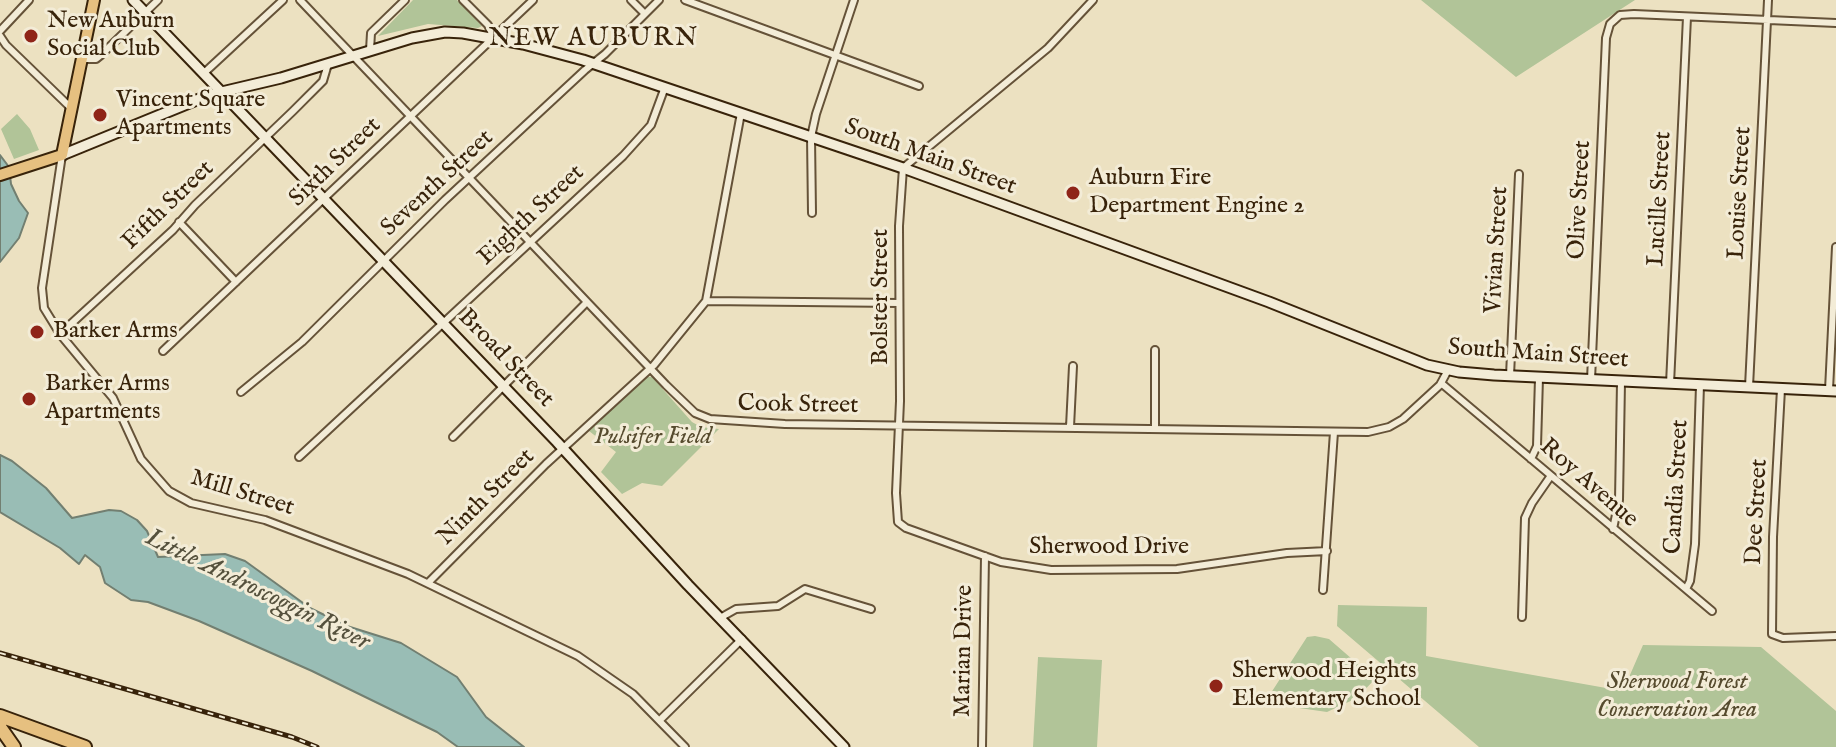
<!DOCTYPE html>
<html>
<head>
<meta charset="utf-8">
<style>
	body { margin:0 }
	canvas { display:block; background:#ece1c1 }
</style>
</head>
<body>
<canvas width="1836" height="747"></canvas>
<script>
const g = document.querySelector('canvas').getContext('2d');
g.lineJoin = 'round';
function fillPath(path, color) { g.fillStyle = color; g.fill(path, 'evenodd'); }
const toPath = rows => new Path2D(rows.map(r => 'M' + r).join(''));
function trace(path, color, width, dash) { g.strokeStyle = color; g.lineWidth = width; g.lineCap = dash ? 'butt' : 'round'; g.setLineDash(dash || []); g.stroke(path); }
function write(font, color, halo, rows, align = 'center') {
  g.font = font + ' "IM FELL English",serif'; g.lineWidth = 6; g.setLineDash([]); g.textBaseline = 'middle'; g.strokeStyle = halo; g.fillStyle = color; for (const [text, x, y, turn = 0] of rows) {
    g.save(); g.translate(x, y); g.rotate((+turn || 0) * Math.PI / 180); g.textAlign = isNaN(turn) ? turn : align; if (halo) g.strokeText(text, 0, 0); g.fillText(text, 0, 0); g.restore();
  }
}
fillPath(toPath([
	[413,0,457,0,482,26,478,28,428,24,378,36],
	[1421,0,1635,0,1516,77],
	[17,114,30,129,39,150,14,159,1,129],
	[646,377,652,377,692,422,701,427,719,429,662,486,642,483,622,494,601,472,616,452,589,431],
	[1338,605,1427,607,1426,656,1623,691,1643,645,1761,647,1836,711,1836,747,1479,747,1337,626],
	[1315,636,1329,639,1375,679,1357,698,1327,712,1292,707,1269,696,1307,637],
	[1038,657,1102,660,1097,747,1033,747]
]), '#b1c498');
const water = toPath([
	[0,155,9,167,11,184,19,201,28,213,19,238,0,262,0,155],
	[0,455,12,461,46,488,72,518,109,510,121,511,137,520,147,531,158,557,225,554,245,561,310,608,347,626,401,643,457,677,486,717,524,747,458,747,437,732,312,671,199,621,148,602,131,600,105,583,100,567,85,555,79,564,60,548,0,512,0,455]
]);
fillPath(water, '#99bdb5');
trace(water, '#727f71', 2);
const street = toPath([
	[300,0,666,385,695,413,710,419,785,424,1368,432,1389,427,1403,419,1440,385,1448,370],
	[463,0,488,25,494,38],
	[631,0,645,14],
	[685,0,919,86],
	[1093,0,1048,48,903,168,899,226,900,401,896,493,898,522,906,528,1001,562,1051,570,1177,569,1287,553,1327,551],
	[0,31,29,0],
	[0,36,6,45,70,107],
	[370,50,371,33,405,0],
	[81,59,96,59,101,55,158,0],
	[204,73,283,0],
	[62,155,42,288,44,308,60,334,113,398,141,459,169,491,191,503,265,520,408,574,578,656,633,694,685,747],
	[812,213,811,137,816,114,854,0],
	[179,222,236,282],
	[706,301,899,303],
	[60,334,173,230,195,205,293,111,323,81,328,64],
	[163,351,533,0],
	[1510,376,1519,174],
	[1591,380,1606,38,1610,24,1620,15,1634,14,1836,23],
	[1441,383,1712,611],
	[1670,384,1687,17],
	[1749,387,1768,0],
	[1781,389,1773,537,1772,634,1783,638,1836,636],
	[1829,390,1836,247],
	[241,392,302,342,445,200,585,70,605,54,659,0],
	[1070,427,1073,366],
	[1155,429,1155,350],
	[453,437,587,302],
	[299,457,623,156,651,125,665,87],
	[1531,459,1537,446,1539,378],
	[1613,529,1619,500,1621,382],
	[428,583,546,464,654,365,706,301,741,113],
	[1686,589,1690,581,1695,544,1700,385],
	[1323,590,1334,432],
	[1522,617,1525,518,1532,503,1550,477],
	[720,618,736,609,778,606,805,589,871,609],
	[660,720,742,639],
	[982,747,985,556]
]);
const secondary = toPath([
	[133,0,557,442,688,585,844,747],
	[62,155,209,95,281,78,412,38,445,32,463,33,523,44,583,60,903,168,1269,302,1427,365,1459,372,1494,375,1836,391]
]);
const primary = toPath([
	[0,175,62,155,94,0]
]);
const highway = toPath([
	[0,716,85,747],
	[0,727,14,747]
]);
trace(street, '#655238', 10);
trace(secondary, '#38230a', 13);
trace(primary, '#38230a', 14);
trace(highway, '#38230a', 16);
trace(street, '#f3ecd7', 6);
trace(secondary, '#f3ecd7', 9);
trace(primary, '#e6c080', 10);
trace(highway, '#e6c080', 12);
const rail = toPath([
	[0,653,292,737,317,747]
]);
trace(rail, '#38230a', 5);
trace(rail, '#f3ecd7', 2, [6]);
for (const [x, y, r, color] of [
	[31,36,8,"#8f2418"],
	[100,115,8,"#8f2418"],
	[1073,193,8,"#8f2418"],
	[37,332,8,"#8f2418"],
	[29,399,8,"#8f2418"],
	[1216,686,8,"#8f2418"]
]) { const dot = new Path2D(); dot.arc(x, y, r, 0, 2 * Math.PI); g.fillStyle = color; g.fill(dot); trace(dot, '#f3ecd7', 3); }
write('24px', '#38230a', '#f3ecd7', [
	["New Auburn",47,22],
	["Social Club",47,50],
	["Vincent Square",116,101],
	["Apartments",116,129],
	["Auburn Fire",1089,179],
	["Department Engine 2",1089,207],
	["Barker Arms",53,332],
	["Barker Arms",45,385],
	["Apartments",45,413],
	["Sherwood Heights",1232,672],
	["Elementary School",1232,700]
], 'left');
write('24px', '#38230a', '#f3ecd7', [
	["South Main Street",930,158,20],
	["Sixth Street",336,163,-44],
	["Seventh Street",438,184,-43],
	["Louise Street",1741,193,-87],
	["Lucille Street",1661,199,-87],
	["Olive Street",1581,200,-87],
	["Fifth Street",169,206,-44],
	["Eighth Street",532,216,-43],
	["Vivian Street",1498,250,-87],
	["Bolster Street",882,297,-90],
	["South Main Street",1538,355,4],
	["Broad Street",505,359,46],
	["Cook Street",798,406,1],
	["Roy Avenue",1588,484,41],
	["Candia Street",1678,487,-87],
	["Mill Street",242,494,17],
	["Ninth Street",487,498,-45],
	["Dee Street",1758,512,-87],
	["Sherwood Drive",1109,548],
	["Marian Drive",965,651,-89]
]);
write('italic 24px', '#564b2e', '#f3ecd7', [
	["Pulsifer Field",653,438],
	["Sherwood Forest",1677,683],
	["Conservation Area",1677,711]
]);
g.letterSpacing = '2px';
write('26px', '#38230a', '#f3ecd7', [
	["NEW AUBURN",594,40]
]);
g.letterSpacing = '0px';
write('italic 26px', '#55513d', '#f3ecd7', [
	["Little Androscoggin River",257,591,26]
]);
</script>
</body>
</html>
